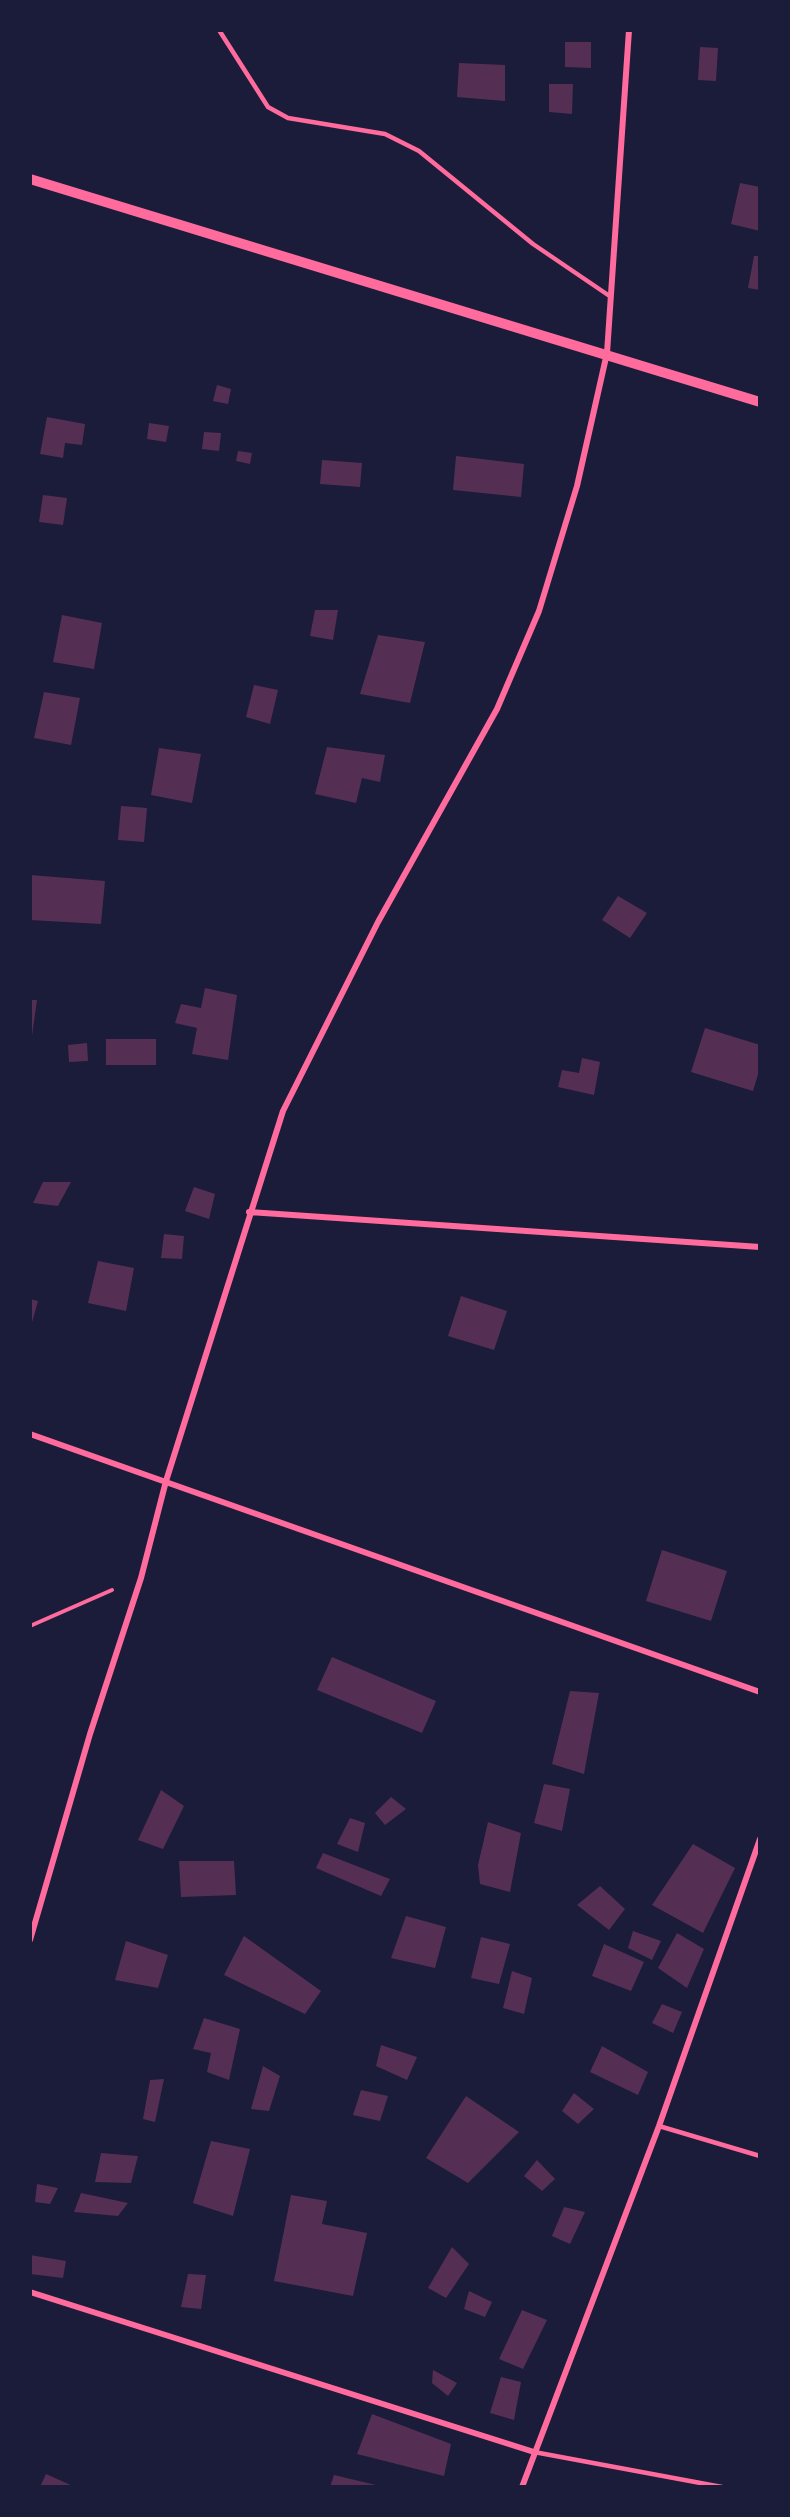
<!DOCTYPE html>
<html>
<head>
<meta charset="utf-8">
<style>
	body { margin:0 }
	#map { position:relative; width:790px; height:2517px; overflow:hidden; background:#1b1b3a; font-family:"Fira Sans Condensed",sans-serif }
	canvas { display:block }
	.frame { position:absolute; inset:0; border:32px solid #1b1b3a; pointer-events:none }
</style>
</head>
<body>
<div id="map">
<canvas width="790" height="2517"></canvas>
<div class="frame"></div>
</div>
<script>
const g = document.querySelector('canvas').getContext('2d');
g.lineJoin = 'round';
function fillPath(path, color) { g.fillStyle = color; g.fill(path, 'evenodd'); }
const toPath = rows => new Path2D(rows.map(r => 'M' + r).join(''));
function trace(path, color, width, dash) { g.strokeStyle = color; g.lineWidth = width; g.lineCap = dash ? 'butt' : 'round'; g.setLineDash(dash || []); g.stroke(path); }
fillPath(toPath([
	[565,42,591,42,591,68,565,67],
	[700,47,718,48,716,81,698,80],
	[459,63,505,65,505,101,457,97],
	[549,84,573,84,572,114,549,112],
	[740,183,760,187,760,231,731,224],
	[754,256,760,256,760,290,748,288],
	[217,385,231,389,228,404,213,401],
	[47,417,85,424,82,445,65,443,63,458,40,454],
	[149,423,169,426,166,442,147,439],
	[204,432,221,433,219,451,202,449],
	[238,451,252,453,250,464,236,461],
	[456,456,524,464,521,497,453,490],
	[322,460,362,463,360,487,320,484],
	[43,495,67,498,63,525,39,522],
	[315,610,338,610,333,640,310,636],
	[62,615,102,623,94,669,53,662],
	[378,635,425,642,410,703,360,694],
	[254,685,278,690,270,724,246,717],
	[44,692,80,698,71,745,34,738],
	[327,747,385,755,380,782,362,778,356,803,315,794],
	[159,748,201,754,192,803,151,795],
	[121,806,147,808,144,842,118,840],
	[30,875,105,881,101,924,30,920],
	[618,896,647,913,630,938,602,920],
	[205,988,237,995,228,1060,192,1054,197,1028,175,1023,181,1004,201,1008],
	[30,1000,37,1000,31,1043,30,1043],
	[705,1028,760,1045,760,1068,753,1091,691,1072],
	[106,1039,156,1039,156,1065,106,1065],
	[87,1043,88,1061,69,1062,68,1045],
	[582,1058,600,1062,594,1095,558,1087,562,1070,579,1073],
	[43,1182,71,1182,58,1206,33,1203],
	[194,1187,215,1194,209,1219,185,1211],
	[164,1234,184,1236,182,1259,161,1258],
	[98,1261,134,1268,126,1311,88,1303],
	[461,1296,507,1311,494,1350,448,1336],
	[30,1299,38,1301,31,1326,30,1326],
	[662,1550,727,1571,711,1621,646,1601],
	[332,1657,436,1701,422,1733,317,1690],
	[570,1691,599,1693,584,1774,552,1764],
	[544,1784,570,1789,562,1831,534,1823],
	[161,1790,184,1806,163,1849,138,1840],
	[391,1797,406,1809,385,1825,375,1813],
	[350,1818,365,1823,358,1852,337,1844],
	[488,1822,521,1833,510,1892,480,1884,478,1865],
	[693,1844,735,1868,703,1933,652,1905],
	[323,1853,390,1879,381,1896,316,1868],
	[179,1861,234,1861,236,1895,181,1897],
	[600,1886,625,1909,609,1930,577,1905],
	[406,1916,446,1927,435,1968,391,1958],
	[633,1931,661,1941,652,1960,628,1948],
	[677,1933,704,1949,687,1988,658,1968],
	[244,1936,321,1991,305,2014,224,1975],
	[481,1937,510,1944,499,1984,471,1978],
	[126,1941,168,1955,158,1988,115,1980],
	[604,1944,644,1962,631,1991,592,1976],
	[512,1971,532,1978,524,2014,503,2008],
	[662,2004,682,2012,673,2033,652,2023],
	[204,2018,240,2029,229,2080,207,2072,211,2053,193,2049],
	[381,2045,417,2057,407,2080,376,2066],
	[602,2046,648,2072,638,2095,590,2072],
	[263,2066,280,2076,269,2111,251,2109],
	[164,2079,155,2122,143,2119,150,2080],
	[361,2090,388,2096,380,2121,353,2115],
	[574,2093,594,2109,578,2124,562,2111],
	[466,2096,519,2132,468,2183,426,2158],
	[211,2141,250,2149,233,2216,193,2203],
	[101,2153,138,2156,131,2183,95,2182],
	[537,2160,555,2179,542,2191,524,2176],
	[37,2184,58,2188,50,2204,35,2202],
	[81,2193,128,2203,118,2216,74,2212],
	[291,2195,327,2201,322,2224,367,2233,353,2296,274,2281],
	[564,2207,585,2212,570,2244,552,2236],
	[452,2247,469,2264,446,2298,428,2288],
	[30,2255,66,2261,63,2278,30,2274],
	[188,2274,206,2275,201,2309,181,2307],
	[469,2291,492,2302,485,2317,464,2309],
	[522,2310,547,2320,523,2369,499,2359],
	[433,2370,457,2383,448,2396,432,2383],
	[501,2377,521,2382,514,2420,490,2413],
	[372,2414,451,2444,444,2476,357,2454],
	[46,2474,75,2487,40,2487],
	[334,2475,376,2485,375,2487,330,2487]
]), '#542f53');
trace(toPath([
	[30,1626,112,1590]
]), '#ff6b9d', 4);
trace(toPath([
	[219,30,268,107,288,118,385,134,419,151,533,244,611,297],
	[659,2126,760,2156],
	[534,2452,722,2487]
]), '#ff6b9d', 4.5);
trace(toPath([
	[249,1212,760,1247],
	[30,1434,760,1692],
	[30,1940,90,1734,141,1578,166,1481,283,1111,378,922,497,709,539,611,577,486,607,353,629,30],
	[30,2292,534,2452],
	[522,2487,659,2126,760,1839]
]), '#ff6b9d', 6);
trace(toPath([
	[30,179,760,402]
]), '#ff6b9d', 10);
</script>
</body>
</html>
